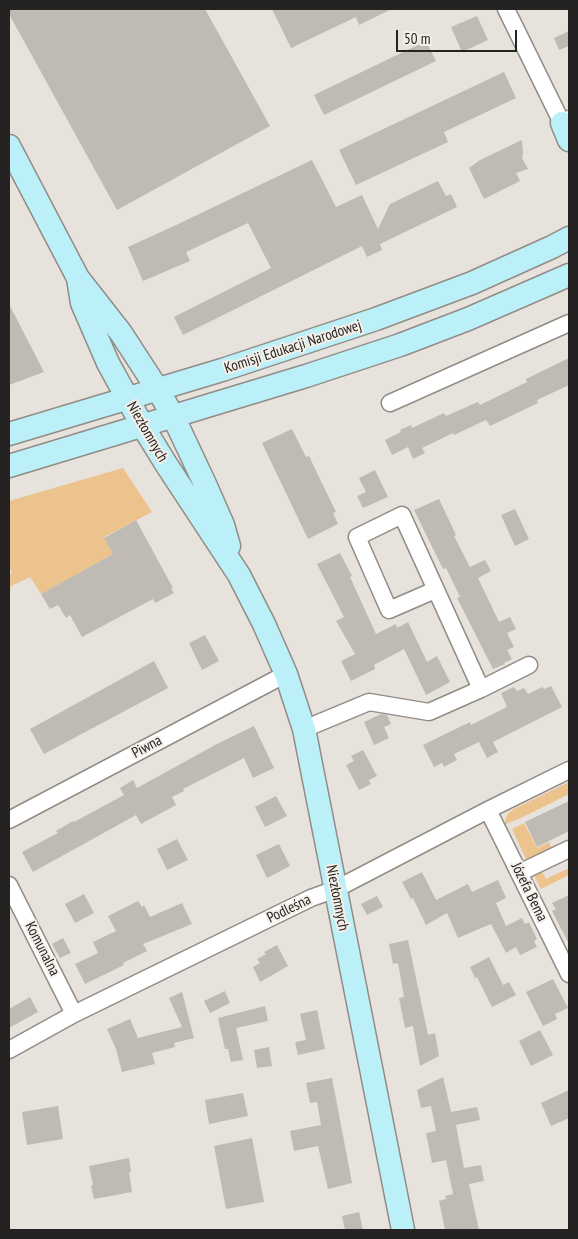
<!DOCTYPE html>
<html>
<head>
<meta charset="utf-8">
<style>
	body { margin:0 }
	#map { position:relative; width:578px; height:1239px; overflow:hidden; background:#e7e2db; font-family:"PT Sans Narrow",sans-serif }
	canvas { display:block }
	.frame { position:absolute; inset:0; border:10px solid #252321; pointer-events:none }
	.scale { position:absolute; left:396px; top:30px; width:121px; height:22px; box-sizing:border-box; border:2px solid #252321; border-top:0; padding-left:6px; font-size:15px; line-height:18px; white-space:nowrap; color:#252321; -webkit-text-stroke:4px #f4efe8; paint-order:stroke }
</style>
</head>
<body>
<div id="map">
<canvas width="578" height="1239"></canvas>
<div class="frame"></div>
<div class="scale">50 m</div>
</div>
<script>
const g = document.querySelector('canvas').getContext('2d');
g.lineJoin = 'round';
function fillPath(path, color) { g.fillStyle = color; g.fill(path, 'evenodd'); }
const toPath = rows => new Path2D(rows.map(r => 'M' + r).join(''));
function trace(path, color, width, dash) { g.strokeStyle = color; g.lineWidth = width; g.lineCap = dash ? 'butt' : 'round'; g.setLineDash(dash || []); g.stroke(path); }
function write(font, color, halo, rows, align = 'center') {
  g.font = font + ' "PT Sans Narrow",sans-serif'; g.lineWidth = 4; g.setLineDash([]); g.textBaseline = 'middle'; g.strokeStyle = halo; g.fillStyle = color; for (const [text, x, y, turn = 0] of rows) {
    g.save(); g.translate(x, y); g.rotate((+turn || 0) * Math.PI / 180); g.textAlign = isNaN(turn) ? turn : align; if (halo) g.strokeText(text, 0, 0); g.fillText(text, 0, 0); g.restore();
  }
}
fillPath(toPath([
	[123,468,152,512,104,537,113,554,41,594,30,577,11,586,9,598,9,575,12,572,9,567,9,501],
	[569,782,569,794,527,815,504,825,507,815,512,810],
	[524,823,537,848,549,842,551,847,555,845,556,848,533,859,526,859,512,829],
	[569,868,569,875,541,889,534,875,536,872,541,870,546,879]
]), '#ecc38d');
fillPath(toPath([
	[9,9,205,9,270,126,117,210,9,14],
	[272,9,392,9,359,25,356,17,291,48],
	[477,16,488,40,462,52,451,27],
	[569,31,569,46,559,50,554,38],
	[426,41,436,61,324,115,314,95],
	[504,72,516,98,444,132,448,142,356,185,339,150],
	[522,140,523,153,522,158,528,169,516,173,520,181,484,199,469,168,480,160],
	[312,160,336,207,362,195,378,229,390,204,438,181,446,196,451,194,457,207,380,244,382,250,367,257,362,246,183,335,174,317,271,268,248,223,186,252,190,261,143,281,128,247,174,226],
	[9,304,44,372,9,385],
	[569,358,569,385,537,400,538,403,490,426,486,420,454,435,453,433,422,448,425,453,413,459,408,447,392,455,385,440,401,432,400,430,411,425,412,428,444,413,446,416,478,402,480,405,527,382,526,379],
	[292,429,306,457,309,456,318,475,336,512,333,513,338,524,308,539,262,443],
	[375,470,388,497,363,508,357,496,366,492,359,478],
	[439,499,456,535,454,536,470,567,485,560,491,571,478,578,499,622,510,617,516,629,507,633,514,647,507,650,512,659,504,663,505,664,493,669,457,598,460,597,446,568,443,569,414,510],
	[515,509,529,539,515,546,501,515],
	[136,520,173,588,171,589,174,593,155,603,153,599,82,637,70,615,66,618,58,605,50,609,41,594,113,554,104,538],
	[340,553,352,576,350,577,376,634,396,624,397,628,408,622,427,662,437,656,450,682,426,695,404,649,374,665,375,669,351,681,341,661,355,654,336,621,344,617,317,564],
	[205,635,219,661,202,670,189,643],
	[154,661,168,688,44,754,30,729],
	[551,686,562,707,493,742,498,752,487,758,479,742,454,754,457,760,444,767,442,763,434,767,423,745,470,722,471,725,507,707,501,693,514,687,517,691,524,688,528,694,542,687,544,689],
	[381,714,387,715,391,724,384,727,389,738,374,745,364,722],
	[254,726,274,768,253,778,244,758,183,789,184,791,172,797,176,805,141,824,136,815,33,872,22,852,58,833,56,831,73,821,74,822,124,795,120,788,133,780,137,788,217,744],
	[363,750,377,776,369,780,371,784,359,790,346,765,354,761,351,756],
	[276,796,287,816,265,827,255,807],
	[569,801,569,831,537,847,525,822],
	[177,839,188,860,167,870,157,849],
	[279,844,290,866,267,878,256,855],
	[422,872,436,900,468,884,472,892,498,880,506,898,496,903,506,926,522,918,525,924,529,922,537,939,534,941,537,947,520,955,516,947,506,953,491,924,458,938,447,913,426,925,413,898,411,899,402,882],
	[84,894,94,913,75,923,65,904],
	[569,895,569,944,552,911,556,909,552,903],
	[377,896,383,907,367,915,361,904],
	[138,901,142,907,144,905,150,917,182,903,192,924,143,944,147,951,123,963,124,965,85,984,75,964,98,953,93,942,116,931,108,916],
	[63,938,71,953,60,958,52,944],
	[408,940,428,1035,435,1033,439,1056,420,1066,413,1026,405,1028,399,998,404,997,398,963,393,964,389,944],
	[277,945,288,966,260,982,253,967,260,963,257,959,266,954,264,952],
	[489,957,503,985,509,982,516,995,492,1007,477,977,475,978,470,967],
	[553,979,568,1008,555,1014,557,1019,543,1026,526,992],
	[225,991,230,1003,210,1013,204,1001],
	[182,992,194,1038,174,1043,175,1047,152,1053,155,1064,122,1072,116,1049,107,1029,130,1019,138,1038,182,1027,169,998],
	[30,997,38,1012,9,1028,9,1009],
	[265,1006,268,1021,236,1028,243,1060,231,1062,228,1049,225,1049,218,1018],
	[317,1010,325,1049,298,1055,295,1042,306,1040,300,1014],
	[540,1030,553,1055,531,1066,519,1041],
	[269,1047,272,1066,257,1068,254,1050],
	[443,1077,451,1112,477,1107,480,1120,456,1125,464,1168,481,1165,484,1181,469,1184,479,1230,445,1230,439,1201,446,1199,445,1196,453,1194,446,1160,432,1163,426,1133,436,1131,431,1106,421,1108,417,1090],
	[332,1078,352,1183,328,1189,318,1146,294,1151,290,1131,321,1125,317,1102,310,1103,306,1083],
	[569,1090,569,1118,551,1126,541,1103],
	[243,1093,248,1116,209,1124,205,1100],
	[58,1106,63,1139,27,1145,22,1112],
	[252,1138,264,1202,226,1209,214,1146],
	[129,1158,131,1172,129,1172,132,1192,94,1199,91,1186,93,1185,89,1166],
	[359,1212,363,1230,345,1230,342,1216]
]), '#bfbab3');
const street = toPath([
	[506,9,562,123,569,119],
	[390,403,569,323],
	[435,590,389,610,357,537,402,515,481,689],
	[304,729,369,702,429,712,481,689,529,665],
	[488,810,569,974],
	[9,820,286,674],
	[519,873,569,849],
	[9,885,74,1014],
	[9,1050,74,1014,311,898,336,889,488,810,569,770]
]);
const secondary = toPath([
	[562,123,569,140],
	[9,146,78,278,121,333,158,390,173,416,205,484,223,525,229,546],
	[78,278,82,303,108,363,142,425,166,464,239,575,264,624,286,674,304,729,403,1230],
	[9,434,222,370,376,319,472,283,552,247,569,238],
	[9,466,306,376,400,345,468,319,569,275]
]);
trace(street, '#918c86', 19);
trace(secondary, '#918c86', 25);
trace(street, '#fff', 16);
trace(secondary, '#bcf0f8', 22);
write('15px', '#252321', '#f4efe8', [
	["Komisji Edukacji Narodowej",293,347,-18],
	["Niezłomnych",147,432,60],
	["Piwna",147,747,-28],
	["Józefa Bema",529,892,64],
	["Niezłomnych",337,898,79],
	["Podleśna",289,909,-26],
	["Komunalna",42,949,63]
]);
</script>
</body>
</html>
